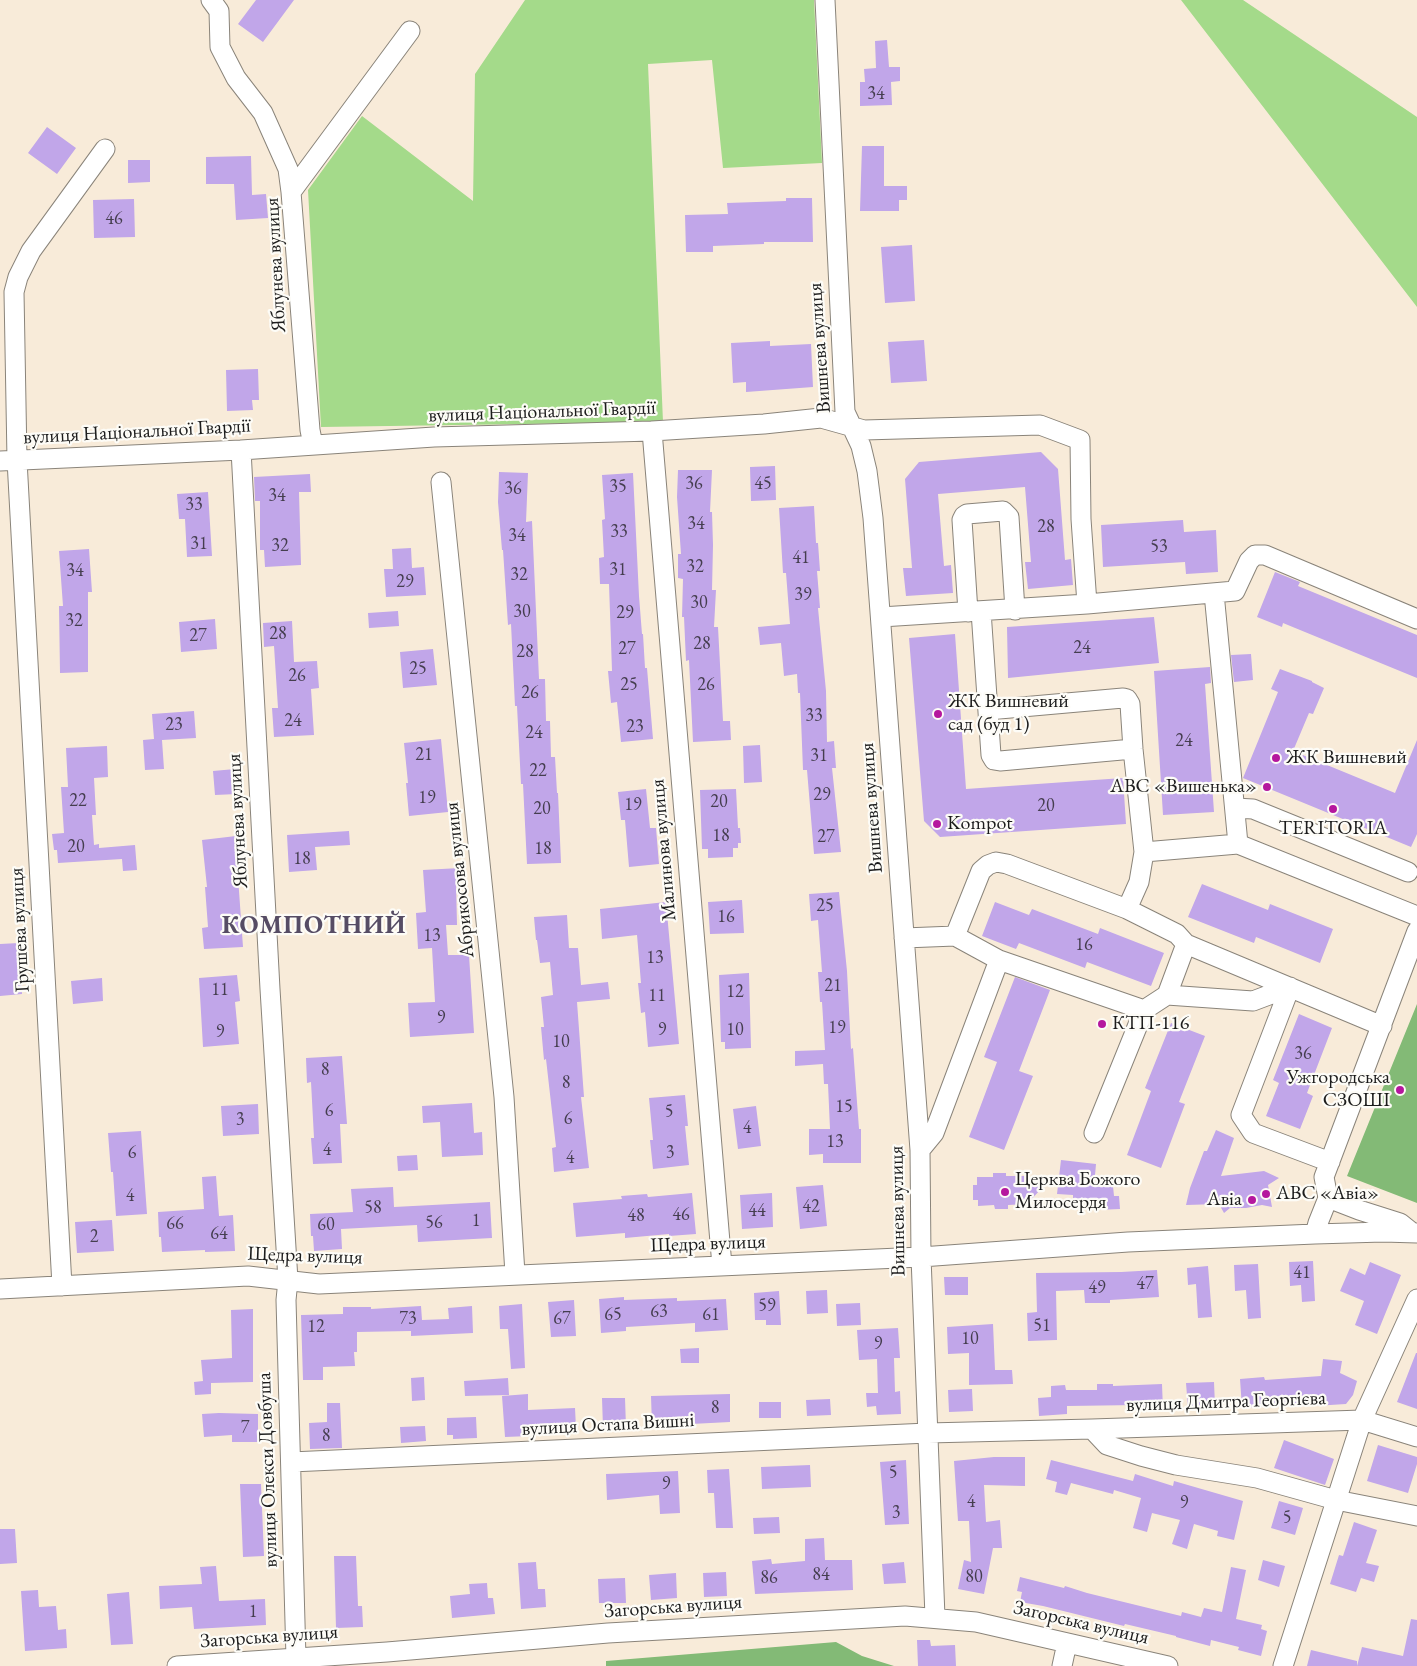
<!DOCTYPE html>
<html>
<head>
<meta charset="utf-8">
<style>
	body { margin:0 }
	canvas { display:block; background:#f8ebd9 }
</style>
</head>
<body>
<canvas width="1417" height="1666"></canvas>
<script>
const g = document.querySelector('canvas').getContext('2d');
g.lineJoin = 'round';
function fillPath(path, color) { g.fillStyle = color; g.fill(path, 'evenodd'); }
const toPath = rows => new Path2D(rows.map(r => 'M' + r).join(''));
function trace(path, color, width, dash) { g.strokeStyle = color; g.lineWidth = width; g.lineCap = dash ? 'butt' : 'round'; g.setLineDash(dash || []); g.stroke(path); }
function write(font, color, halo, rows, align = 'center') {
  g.font = font + ' "EB Garamond",serif'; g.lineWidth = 4.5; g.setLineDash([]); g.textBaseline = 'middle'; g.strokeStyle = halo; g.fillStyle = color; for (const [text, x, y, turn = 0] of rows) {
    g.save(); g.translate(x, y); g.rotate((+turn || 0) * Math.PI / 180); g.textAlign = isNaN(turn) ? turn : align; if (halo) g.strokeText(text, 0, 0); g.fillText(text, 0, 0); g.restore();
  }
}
fillPath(toPath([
	[525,0,814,0,822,163,723,168,712,60,648,64,663,422,321,427,308,190,362,116,473,201,475,74],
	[1181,0,1243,0,1417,117,1417,307]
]), '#a4da8a');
fillPath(toPath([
	[1417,1004,1417,1203,1347,1176],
	[836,1642,862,1656,894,1666,606,1666,606,1661]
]), '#83ba76');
fillPath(toPath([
	[256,0,294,0,263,42,238,24],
	[887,40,889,67,900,67,900,81,891,82,892,105,860,106,860,82,865,82,864,69,876,68,875,41],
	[47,127,76,148,57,174,28,153],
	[862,146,884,146,884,186,907,186,907,200,899,200,899,211,860,211],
	[251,156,252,195,266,194,268,218,236,220,234,184,206,184,206,157],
	[128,160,150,160,150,182,128,183],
	[786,198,812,198,813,242,764,242,764,244,713,246,713,252,686,252,685,215,728,214,727,203,786,201],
	[134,199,135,237,94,238,93,200],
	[912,245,915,301,885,303,881,247],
	[924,340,927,381,891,383,888,342],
	[770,341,770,346,811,344,813,387,746,392,746,382,733,383,731,343],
	[258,369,259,400,252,400,253,410,227,411,226,370],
	[1041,452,1058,469,1065,560,1071,559,1073,585,1028,589,1025,562,1031,562,1025,487,938,494,944,566,951,565,953,593,906,596,903,568,912,568,905,479,919,462],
	[775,466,776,500,751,501,750,467],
	[678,470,712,470,710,512,712,512,713,545,712,590,716,590,714,627,718,627,723,721,730,721,731,740,693,742,689,660,686,661,684,617,682,617,683,579,678,578,678,554,681,554,677,497],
	[499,472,528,473,526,522,532,521,539,679,545,679,546,721,550,721,551,757,555,757,557,793,558,793,561,863,527,864,523,784,521,784,517,706,515,706,511,624,508,625,503,550,502,550,498,502],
	[633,473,639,596,642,634,643,634,645,668,647,668,653,739,621,742,617,702,611,703,608,671,612,671,609,584,600,584,599,558,604,557,602,520,605,519,602,475],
	[310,474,311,492,299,492,301,565,265,567,264,550,260,550,260,501,255,501,254,477],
	[208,492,212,556,187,557,185,519,179,519,177,494],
	[814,506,816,543,818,543,820,571,817,571,820,608,818,608,826,691,827,742,834,741,836,768,832,768,841,852,814,854,807,770,803,770,800,693,798,693,797,674,784,676,781,643,760,645,758,627,790,624,786,573,783,573,779,508],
	[1183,520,1184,532,1216,530,1218,572,1186,574,1185,562,1103,567,1101,525],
	[411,548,412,568,424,567,426,595,386,597,384,569,393,569,392,549],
	[89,549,92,592,88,592,88,672,60,673,59,606,63,606,59,551],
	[1275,572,1300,582,1298,586,1417,635,1417,678,1283,623,1282,627,1257,617],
	[398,611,399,626,369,628,368,613],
	[1154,617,1159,663,1008,678,1007,627],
	[215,619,217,649,181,652,179,622],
	[292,621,294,662,317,661,319,688,311,689,314,735,274,737,272,708,278,708,274,646,264,647,263,623],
	[955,634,966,789,1123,778,1126,824,940,837,924,821,909,638],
	[433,649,437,685,403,688,400,652],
	[1251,654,1253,680,1234,682,1231,655],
	[1210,667,1211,683,1205,684,1214,812,1163,815,1154,671],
	[1280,669,1312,681,1312,682,1324,688,1313,714,1309,713,1293,751,1395,793,1417,740,1417,834,1411,847,1243,778,1278,692,1271,689],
	[194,711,196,738,162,740,164,769,145,770,143,740,154,739,152,714],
	[441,739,448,812,409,816,406,783,408,783,404,743],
	[760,745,762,782,744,783,743,746],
	[107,746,108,777,94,778,96,815,92,815,94,845,99,844,99,848,135,845,137,870,123,871,122,859,58,863,57,850,54,850,52,834,64,833,61,787,68,787,66,748],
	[235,769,237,794,215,795,213,771],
	[646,789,650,828,656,828,659,864,629,867,625,820,621,820,618,792],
	[736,789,738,828,740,828,741,843,738,843,738,848,733,848,733,857,708,858,708,849,702,849,700,790],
	[349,831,350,845,315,847,317,870,289,872,287,835],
	[236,836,239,863,237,863,243,947,204,949,202,928,208,927,205,887,207,887,202,840],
	[460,868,461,881,456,882,457,925,446,925,448,955,469,955,474,1033,410,1037,408,1003,435,1002,432,948,418,949,416,913,426,912,423,870],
	[1202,884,1268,910,1270,904,1333,929,1320,963,1256,937,1254,943,1188,917],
	[839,892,847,971,851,1049,853,1048,859,1129,861,1129,861,1163,823,1163,823,1154,809,1155,809,1129,830,1129,828,1084,824,1084,823,1064,795,1066,795,1051,825,1050,822,1002,820,1002,818,972,822,972,818,920,811,921,809,894],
	[742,900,744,933,710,934,708,902],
	[666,902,679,1044,648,1047,645,1012,641,1013,638,983,641,983,637,935,602,939,600,909],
	[995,902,1029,915,1032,909,1098,934,1100,928,1164,953,1151,986,1087,962,1085,968,1019,943,1016,949,982,936],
	[567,915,569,948,578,948,581,985,608,982,610,999,577,1002,584,1097,581,1097,589,1168,554,1172,552,1148,556,1147,546,1059,544,1060,541,1027,544,1027,541,997,553,995,550,962,540,963,537,940,536,940,534,917],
	[19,943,22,994,0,996,0,944],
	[749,973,751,1048,725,1049,725,1042,721,1042,719,975],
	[237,975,240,1001,235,1002,239,1044,203,1047,199,978],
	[1015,977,1050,990,1019,1071,1033,1076,1004,1150,969,1137,997,1062,984,1057],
	[102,978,103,1001,73,1004,71,981],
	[1299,1014,1332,1028,1307,1093,1313,1096,1300,1129,1266,1116,1279,1083,1273,1080],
	[1171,1023,1205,1036,1179,1102,1185,1104,1161,1168,1127,1155,1151,1091,1145,1088],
	[342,1056,347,1124,340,1124,342,1163,313,1164,311,1138,314,1138,311,1082,307,1083,306,1058],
	[685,1095,688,1126,685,1126,689,1165,653,1169,650,1140,653,1140,649,1098],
	[472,1103,474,1133,482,1132,483,1155,442,1157,440,1122,423,1123,422,1106],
	[258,1104,259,1134,223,1136,221,1106],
	[756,1106,761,1146,738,1149,733,1109],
	[1216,1130,1234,1138,1221,1176,1264,1171,1279,1178,1268,1185,1272,1207,1262,1205,1246,1208,1230,1208,1224,1213,1219,1204,1186,1205,1190,1188,1204,1151,1207,1151],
	[141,1131,147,1214,116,1216,113,1172,111,1172,108,1133],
	[417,1155,418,1170,398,1171,397,1156],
	[1061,1160,1096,1164,1094,1187,1113,1186,1114,1196,1119,1196,1120,1209,1097,1210,1096,1203,1073,1200,1073,1195,1057,1194],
	[993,1173,1006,1173,1006,1176,1025,1176,1041,1189,1027,1204,1008,1205,1008,1209,995,1209,994,1205,978,1206,978,1200,973,1200,973,1185,977,1185,977,1177,993,1177],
	[216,1176,219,1216,233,1215,235,1251,205,1252,205,1250,162,1252,161,1237,159,1237,158,1212,204,1209,202,1177],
	[823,1185,827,1226,800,1229,796,1187],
	[393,1187,394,1207,490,1202,492,1238,418,1242,417,1225,341,1229,342,1249,314,1251,313,1236,311,1236,310,1214,353,1212,351,1189],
	[692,1193,696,1234,669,1236,669,1234,625,1238,625,1233,576,1237,573,1203,622,1199,621,1196,647,1194,648,1197],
	[772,1193,773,1227,742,1229,740,1195],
	[112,1220,114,1251,77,1253,75,1222],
	[1313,1261,1315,1301,1302,1302,1301,1285,1290,1286,1289,1262],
	[1370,1262,1401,1275,1377,1334,1355,1325,1364,1301,1340,1291,1350,1268,1365,1275],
	[1258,1264,1261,1318,1248,1319,1246,1290,1235,1291,1234,1265],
	[1208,1266,1212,1317,1198,1318,1196,1284,1188,1285,1187,1268],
	[1157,1270,1159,1297,1110,1300,1110,1303,1085,1303,1084,1290,1056,1291,1057,1340,1028,1341,1027,1313,1037,1312,1036,1273,1121,1272],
	[944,1277,968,1277,968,1295,945,1295],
	[827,1290,828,1313,807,1314,806,1291],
	[779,1291,781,1325,766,1325,766,1320,755,1320,754,1293],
	[624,1297,624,1300,677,1298,677,1301,726,1299,728,1330,695,1332,695,1323,626,1327,626,1331,601,1333,599,1299],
	[574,1300,576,1336,551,1337,548,1302],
	[860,1303,861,1325,837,1326,836,1304],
	[522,1304,525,1368,511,1369,508,1329,500,1329,499,1306],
	[421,1306,422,1320,449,1319,448,1308,472,1306,473,1333,411,1336,411,1331,357,1332,357,1352,354,1352,355,1366,323,1367,323,1380,303,1380,301,1315,343,1314,343,1307,371,1307,371,1309],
	[253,1309,253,1382,211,1383,211,1394,195,1395,194,1382,203,1381,201,1360,232,1358,231,1310],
	[993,1324,995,1370,1012,1370,1013,1384,969,1385,969,1353,948,1354,947,1327],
	[898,1328,900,1358,894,1358,895,1392,900,1391,901,1414,877,1415,876,1406,867,1407,866,1393,878,1393,877,1359,859,1360,857,1330],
	[699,1348,699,1363,681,1363,680,1349],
	[1416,1353,1417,1353,1417,1409,1397,1402],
	[1323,1359,1342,1361,1340,1373,1357,1381,1353,1395,1346,1404,1314,1406,1314,1403,1242,1408,1240,1379,1264,1377,1265,1380,1321,1376],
	[424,1377,425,1400,412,1401,411,1378],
	[508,1378,509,1395,465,1396,464,1381],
	[1214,1382,1215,1406,1188,1408,1186,1383],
	[1097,1384,1113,1384,1113,1386,1162,1384,1163,1410,1137,1411,1137,1405,1067,1406,1067,1414,1039,1416,1038,1398,1051,1397,1051,1386,1065,1385,1066,1390,1097,1390],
	[972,1389,973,1411,949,1412,948,1390],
	[528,1394,528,1410,575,1408,576,1428,529,1430,530,1436,505,1437,502,1396],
	[730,1394,730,1422,652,1426,651,1396],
	[602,1398,625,1398,626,1427,603,1428],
	[830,1399,831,1415,807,1416,806,1400],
	[759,1402,781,1402,781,1418,759,1418],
	[327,1403,340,1403,342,1448,310,1449,309,1423,327,1422],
	[219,1413,258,1414,258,1442,232,1442,232,1435,204,1437,202,1414],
	[476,1417,477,1438,453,1439,453,1435,447,1435,447,1418],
	[425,1426,426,1441,401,1443,400,1427],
	[1284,1440,1334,1459,1325,1485,1274,1468],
	[1378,1445,1417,1457,1417,1464,1408,1493,1367,1481],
	[994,1457,1025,1457,1025,1486,984,1485,986,1522,1000,1520,1002,1548,993,1548,984,1594,958,1589,964,1560,971,1562,969,1521,958,1521,954,1461],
	[906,1460,909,1524,885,1525,880,1462],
	[1051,1460,1133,1481,1135,1474,1173,1486,1174,1481,1243,1501,1234,1540,1217,1536,1218,1531,1194,1524,1187,1549,1172,1544,1180,1520,1152,1513,1147,1532,1133,1528,1141,1498,1114,1490,1113,1494,1071,1483,1067,1495,1055,1492,1057,1482,1046,1479],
	[810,1465,811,1487,762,1489,761,1467],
	[729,1469,733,1528,716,1528,714,1493,708,1493,707,1470],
	[678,1471,680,1513,660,1514,659,1495,607,1500,606,1474],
	[240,1484,261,1484,264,1556,243,1557],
	[1279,1501,1303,1508,1295,1535,1271,1528],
	[779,1517,780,1533,754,1534,753,1518],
	[1354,1522,1377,1530,1366,1563,1379,1566,1374,1582,1361,1578,1356,1592,1330,1584,1339,1555,1343,1556],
	[0,1529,15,1529,17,1563,0,1564],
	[824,1538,825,1560,852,1560,853,1590,755,1594,752,1561,771,1559,772,1564,805,1561,805,1539],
	[334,1556,356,1556,358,1606,362,1606,363,1627,336,1628],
	[1263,1560,1285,1566,1279,1587,1258,1580],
	[536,1562,538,1589,545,1589,546,1607,521,1609,518,1563],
	[904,1562,906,1583,884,1584,882,1564],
	[216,1566,219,1601,265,1599,266,1625,194,1629,192,1607,160,1609,159,1586,202,1584,200,1567],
	[1231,1567,1246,1570,1236,1619,1262,1625,1261,1629,1267,1631,1261,1656,1238,1650,1239,1647,1211,1640,1210,1646,1176,1637,1176,1636,1125,1624,1124,1626,1043,1606,1020,1602,1022,1592,1017,1591,1020,1577,1064,1588,1065,1586,1087,1593,1181,1616,1182,1612,1201,1617,1204,1608,1222,1612],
	[726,1572,727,1596,704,1597,703,1573],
	[676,1573,677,1598,651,1600,649,1575],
	[625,1578,626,1603,599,1603,598,1579],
	[487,1583,488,1598,493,1598,495,1614,452,1618,450,1596,470,1594,469,1584],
	[38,1590,39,1607,56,1606,58,1630,66,1629,67,1648,25,1651,21,1591],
	[129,1592,133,1644,111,1645,107,1594],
	[1411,1619,1417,1620,1417,1666,1357,1666,1362,1647,1403,1656],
	[917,1640,930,1640,931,1646,955,1645,956,1666,918,1666],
	[1311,1650,1357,1661,1357,1666,1307,1666]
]), '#c1a6e9');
const minor = toPath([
	[211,0,219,11,220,47,236,78,263,113,288,169,291,192],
	[825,0,845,412,861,446,867,471,873,518,920,1150,921,1257,935,1617],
	[652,431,722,1266],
	[313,445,310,430,291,192,410,31],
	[241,450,270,989,288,1280,286,1300,296,1658],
	[0,461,241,450,434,437,652,431,764,424,821,418,864,430,1040,425,1080,440,1081,519,1087,604],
	[441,482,504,1097,515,1274],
	[1214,593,1238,844],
	[981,611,991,755,994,760,1000,761,1133,749],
	[968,612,962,520,964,516,967,514,1003,511,1009,517,1015,610],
	[881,617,1087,604,1235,591,1249,561,1255,555,1265,555,1417,619],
	[988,710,1123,698,1127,699,1130,704,1133,749,1144,852,1139,882,1127,909],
	[1235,808,1253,809,1408,872],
	[1144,852,1238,844,1417,916],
	[904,938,955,936],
	[1186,944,1382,1026],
	[999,960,1144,1010],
	[1290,987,1241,1115,1253,1133,1330,1162],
	[1167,995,1253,1001,1290,987],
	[920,1150,934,1133,999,960,955,936,981,871,988,865,996,862,1007,864,1127,909,1177,934,1186,944,1167,995,1144,1010,1094,1133],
	[1410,1231,1400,1223,1359,1210,1328,1198,1324,1177,1417,931],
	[1315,1234,1318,1223,1328,1198],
	[62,1286,17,460,14,292,18,277,31,251,105,149],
	[0,1289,248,1276,319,1284,921,1257,1128,1242,1315,1234,1383,1232,1417,1233],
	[1092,1429,1107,1445,1141,1456,1176,1465,1257,1478,1336,1500,1417,1516],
	[291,1462,928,1433,1092,1429,1362,1420,1417,1437],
	[177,1666,387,1652,608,1633,905,1616,976,1622,1168,1666],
	[1062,1666,1067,1643],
	[1283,1666,1362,1420,1417,1299]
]);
trace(minor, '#8a847a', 21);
trace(minor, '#fff', 19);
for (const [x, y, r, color] of [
	[938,714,5,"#b5179e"],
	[1276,758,5,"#b5179e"],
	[1267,787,5,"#b5179e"],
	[1333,809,5,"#b5179e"],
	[937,824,5,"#b5179e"],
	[1102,1024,5,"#b5179e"],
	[1400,1090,5,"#b5179e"],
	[1005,1192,5,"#b5179e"],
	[1266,1194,5,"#b5179e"],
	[1252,1200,5,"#b5179e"]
]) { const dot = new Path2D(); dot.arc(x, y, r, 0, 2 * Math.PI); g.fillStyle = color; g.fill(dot); trace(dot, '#fdfcf7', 2); }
write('18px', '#453e4f', null, [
	["34",876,94],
	["46",114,219],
	["36",694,484],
	["45",763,484],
	["35",618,487],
	["36",513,489],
	["34",277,496],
	["33",194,505],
	["34",696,524],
	["28",1046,527],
	["33",619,532],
	["34",517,536],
	["31",199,544],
	["32",280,546],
	["53",1159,547],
	["41",801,558],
	["32",695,567],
	["31",618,570],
	["34",75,571],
	["32",519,575],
	["29",405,582],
	["39",803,595],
	["30",699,603],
	["30",522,612],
	["29",625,613],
	["32",74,621],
	["28",278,634],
	["27",198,636],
	["28",702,644],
	["24",1082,648],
	["27",627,649],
	["28",525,652],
	["25",418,669],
	["26",297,676],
	["25",629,685],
	["26",706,685],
	["26",530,693],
	["33",814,716],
	["24",293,721],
	["23",174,725],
	["23",635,727],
	["24",534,733],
	["24",1184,741],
	["21",424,755],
	["31",819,756],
	["22",538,771],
	["29",822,795],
	["19",427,798],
	["22",78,801],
	["20",719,802],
	["19",633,805],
	["20",1046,806],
	["20",542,809],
	["18",721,836],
	["27",826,837],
	["20",76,847],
	["18",543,849],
	["18",302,859],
	["25",825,906],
	["16",726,917],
	["13",432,936],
	["16",1084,945],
	["13",655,958],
	["21",833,986],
	["11",220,990],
	["12",735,992],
	["11",657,996],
	["9",441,1018],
	["19",837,1028],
	["9",662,1030],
	["10",735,1030],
	["9",220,1032],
	["10",561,1042],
	["36",1303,1054],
	["8",325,1070],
	["8",566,1083],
	["15",844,1107],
	["6",329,1111],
	["5",669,1112],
	["6",568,1119],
	["3",240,1120],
	["4",747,1128],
	["13",835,1142],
	["4",327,1150],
	["6",132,1153],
	["3",670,1153],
	["4",570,1158],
	["4",130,1196],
	["42",811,1207],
	["58",373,1208],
	["44",757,1211],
	["46",681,1215],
	["48",636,1216],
	["1",476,1221],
	["56",434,1223],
	["66",175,1224],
	["60",326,1225],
	["64",219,1234],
	["2",94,1237],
	["41",1302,1273],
	["47",1145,1284],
	["49",1097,1288],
	["59",767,1306],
	["63",659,1312],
	["65",613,1315],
	["61",711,1315],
	["73",408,1319],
	["67",562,1319],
	["51",1042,1326],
	["12",316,1327],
	["10",970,1339],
	["9",878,1344],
	["8",715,1408],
	["7",245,1428],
	["8",326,1436],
	["5",893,1473],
	["9",666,1484],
	["4",971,1502],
	["9",1184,1503],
	["3",896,1513],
	["5",1287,1518],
	["84",821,1575],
	["80",974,1577],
	["86",769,1578],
	["1",253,1612]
]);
write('20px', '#1c1c1c', '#fdfcf7', [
	["Яблунева вулиця",276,265,-93],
	["Вишнева вулиця",820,348,-94],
	["вулиця Національної Гвардії",542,412,-2],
	["вулиця Національної Гвардії",137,432,-3],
	["Вишнева вулиця",872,808,-94],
	["Яблунева вулиця",238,821,-93],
	["Малинова вулиця",664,850,-95],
	["Абрикосова вулиця",460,880,-96],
	["Грушева вулиця",20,930,-93],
	["Вишнева вулиця",898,1211,-91],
	["Щедра вулиця",708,1244,-2],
	["Щедра вулиця",305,1256,2],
	["вулиця Дмитра Георгієва",1226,1402,-2],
	["вулиця Остапа Вишні",608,1425,-3],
	["вулиця Олекси Довбуша",268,1470,-92],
	["Загорська вулиця",673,1607,-4],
	["Загорська вулиця",1081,1623,13],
	["Загорська вулиця",269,1637,-4]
]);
write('20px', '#1c1c1c', '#fdfcf7', [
	["ЖК Вишневий",948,702],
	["сад (буд 1)",948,725],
	["ЖК Вишневий",1286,758],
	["ABC «Вишенька»",1257,787,"right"],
	["Kompot",947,824],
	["TERITORIA",1333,829,"center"],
	["КТП-116",1112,1024],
	["Ужгородська",1390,1078,"right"],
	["СЗОШІ",1390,1101,"right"],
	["Церква Божого",1015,1180],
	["Милосердя",1015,1203],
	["ABC «Авіа»",1276,1194],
	["Авіа",1242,1200,"right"]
], 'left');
g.letterSpacing = '1px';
write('bold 25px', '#564c64', '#fdfcf7', [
	["КОМПОТНИЙ",314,926]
]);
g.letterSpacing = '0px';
</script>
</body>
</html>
